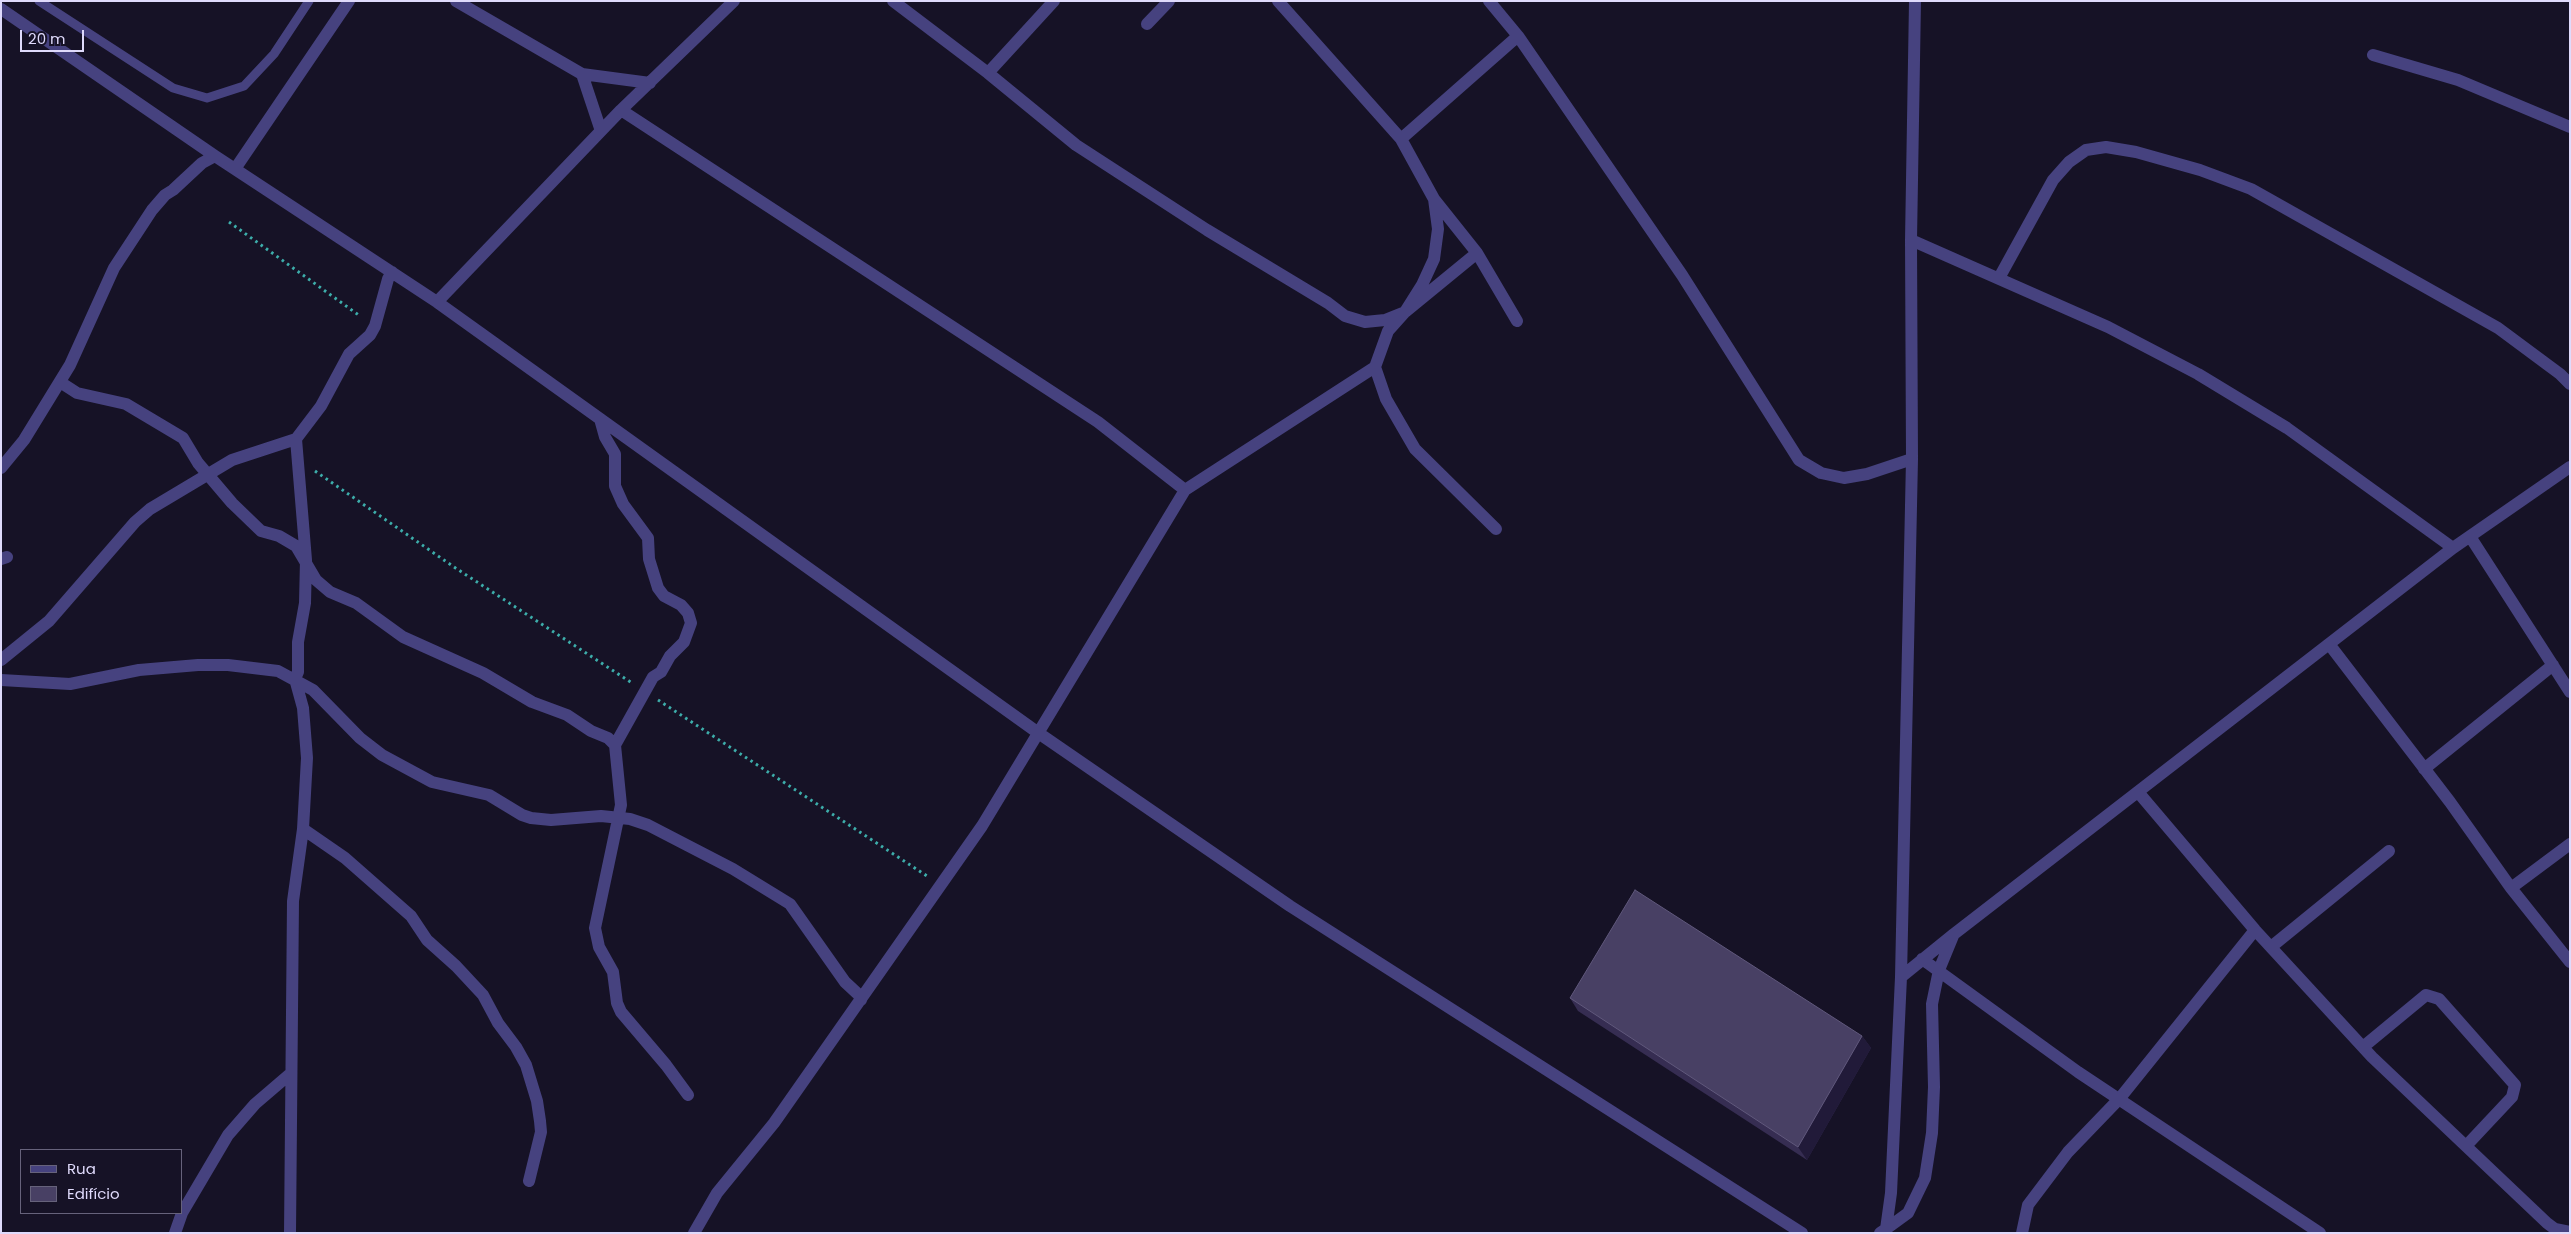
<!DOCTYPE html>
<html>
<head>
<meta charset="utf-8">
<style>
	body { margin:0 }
	#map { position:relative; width:2571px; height:1234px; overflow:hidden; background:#161226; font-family:Poppins,sans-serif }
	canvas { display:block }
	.frame { position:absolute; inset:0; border:2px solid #dfdafb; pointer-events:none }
	.legend { position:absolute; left:20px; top:1149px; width:162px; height:65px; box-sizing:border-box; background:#161226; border:1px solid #66627b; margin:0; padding:6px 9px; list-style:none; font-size:15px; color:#dfdafb }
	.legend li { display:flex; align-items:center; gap:10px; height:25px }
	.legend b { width:25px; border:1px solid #66627b }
	.scale { position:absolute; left:20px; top:30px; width:64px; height:22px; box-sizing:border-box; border:2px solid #dfdafb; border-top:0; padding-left:6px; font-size:15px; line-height:18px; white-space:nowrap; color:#dfdafb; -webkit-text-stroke:4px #161226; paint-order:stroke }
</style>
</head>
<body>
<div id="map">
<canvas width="2571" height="1234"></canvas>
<div class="frame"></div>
<ul class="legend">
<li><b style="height:6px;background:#46427f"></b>Rua</li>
<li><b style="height:14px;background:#484064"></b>Edifício</li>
</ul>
<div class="scale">20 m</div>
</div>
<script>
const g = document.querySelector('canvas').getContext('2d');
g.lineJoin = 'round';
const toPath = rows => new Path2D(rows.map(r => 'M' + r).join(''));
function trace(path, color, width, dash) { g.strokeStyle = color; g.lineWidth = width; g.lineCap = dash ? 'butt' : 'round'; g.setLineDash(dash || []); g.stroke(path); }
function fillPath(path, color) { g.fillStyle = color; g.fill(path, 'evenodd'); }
trace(toPath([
	[229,222,360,316],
	[315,471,454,567,632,683],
	[658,700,927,876]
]), '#3dadaa', 3, [2.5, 4]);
trace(toPath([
	[39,1,173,88,207,98,244,86,274,54,309,1]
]), '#46427f', 9);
trace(toPath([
	[456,1,582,74,650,83],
	[893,1,988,73,1076,145,1207,230,1328,303,1345,316,1365,322,1385,320,1405,312,1422,285,1434,259,1438,229,1434,199],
	[1278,1,1401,139,1434,199,1477,253,1517,321],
	[1489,1,1518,36,1682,275,1799,460,1821,473,1844,478,1867,474,1912,459],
	[1,9,215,156,437,302,1037,732,1290,906,1802,1233],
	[1147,24,1169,1],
	[2373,55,2458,80,2570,127],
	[988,73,1054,1],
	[582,74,601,131],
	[621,110,1098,422,1185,490],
	[1401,139,1518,36],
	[235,169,349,1],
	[1911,240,2108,327,2198,374,2287,428,2453,548],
	[1999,278,2053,180,2069,162,2086,150,2106,147,2136,152,2200,170,2251,189,2498,328,2560,374,2570,384],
	[437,302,621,110,734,1],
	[1375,367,1386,399,1415,449,1496,529],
	[60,382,77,393,126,404,183,438,198,463,232,503,261,531,279,536,296,546,316,580,330,592,356,603,403,637,483,673,532,702,567,715,591,731,608,738,615,745,621,805,595,928,599,947,613,972,617,1003,621,1012,666,1065,688,1095],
	[600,419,605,437,615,454,615,486,623,504,648,538,649,559,658,588,664,596,681,605,688,613,691,623,684,642,670,656,661,672,653,677,615,745],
	[1,468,24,440,70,365,114,268,152,210,165,195,173,190,202,163,215,156],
	[2471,538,2570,692],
	[1,559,7,557],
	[2329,644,2450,802,2511,888,2570,962],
	[1,660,49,621,135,522,150,509,232,460,296,439,321,406,349,354,370,335,375,326,388,279,392,272],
	[1,680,70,684,139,670,198,665,228,665,278,671,313,690,360,738,382,755,432,782,489,795,522,815,531,818,551,820,601,816,630,819,648,825,733,869,790,904,845,982,859,995,861,1000],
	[2424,769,2553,665],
	[2138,792,2255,930,2372,1057,2547,1223,2555,1229,2570,1232],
	[303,829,345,858,411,916,427,940,456,966,483,995,498,1023,516,1047,526,1065,537,1101,540,1121,541,1132,529,1181],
	[2511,888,2570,844],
	[2271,947,2389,851],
	[1922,959,2078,1072,2320,1233],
	[1901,977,1954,934,2453,548,2570,467],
	[2363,1047,2426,995,2439,999,2515,1085,2512,1097,2466,1146],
	[1886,1229,1908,1213,1925,1178,1932,1133,1934,1087,1932,1004,1939,970,1953,936],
	[175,1233,182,1213,228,1135,255,1104,290,1074],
	[290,1233,293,901,303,829,307,758,303,708,295,679,298,672,298,642,305,603,306,560,296,439],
	[694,1233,717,1193,774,1123,982,826,1185,490,1375,367,1388,331,1405,312,1477,253],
	[1880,1233,1886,1229,1891,1193,1901,977,1912,459,1911,240,1915,1],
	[2022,1233,2028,1205,2068,1152,2120,1098,2255,930]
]), '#46427f', 12);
fillPath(toPath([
	[1570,998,1862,1036,1871,1048,1807,1160,1578,1011]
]), '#362d52');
fillPath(toPath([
	[1862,1036,1871,1048,1807,1160,1798,1147]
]), '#211a39');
const building = toPath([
	[1635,890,1862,1036,1798,1147,1570,998,1635,890]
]);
fillPath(building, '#484064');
trace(building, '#60587c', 1);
</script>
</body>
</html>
